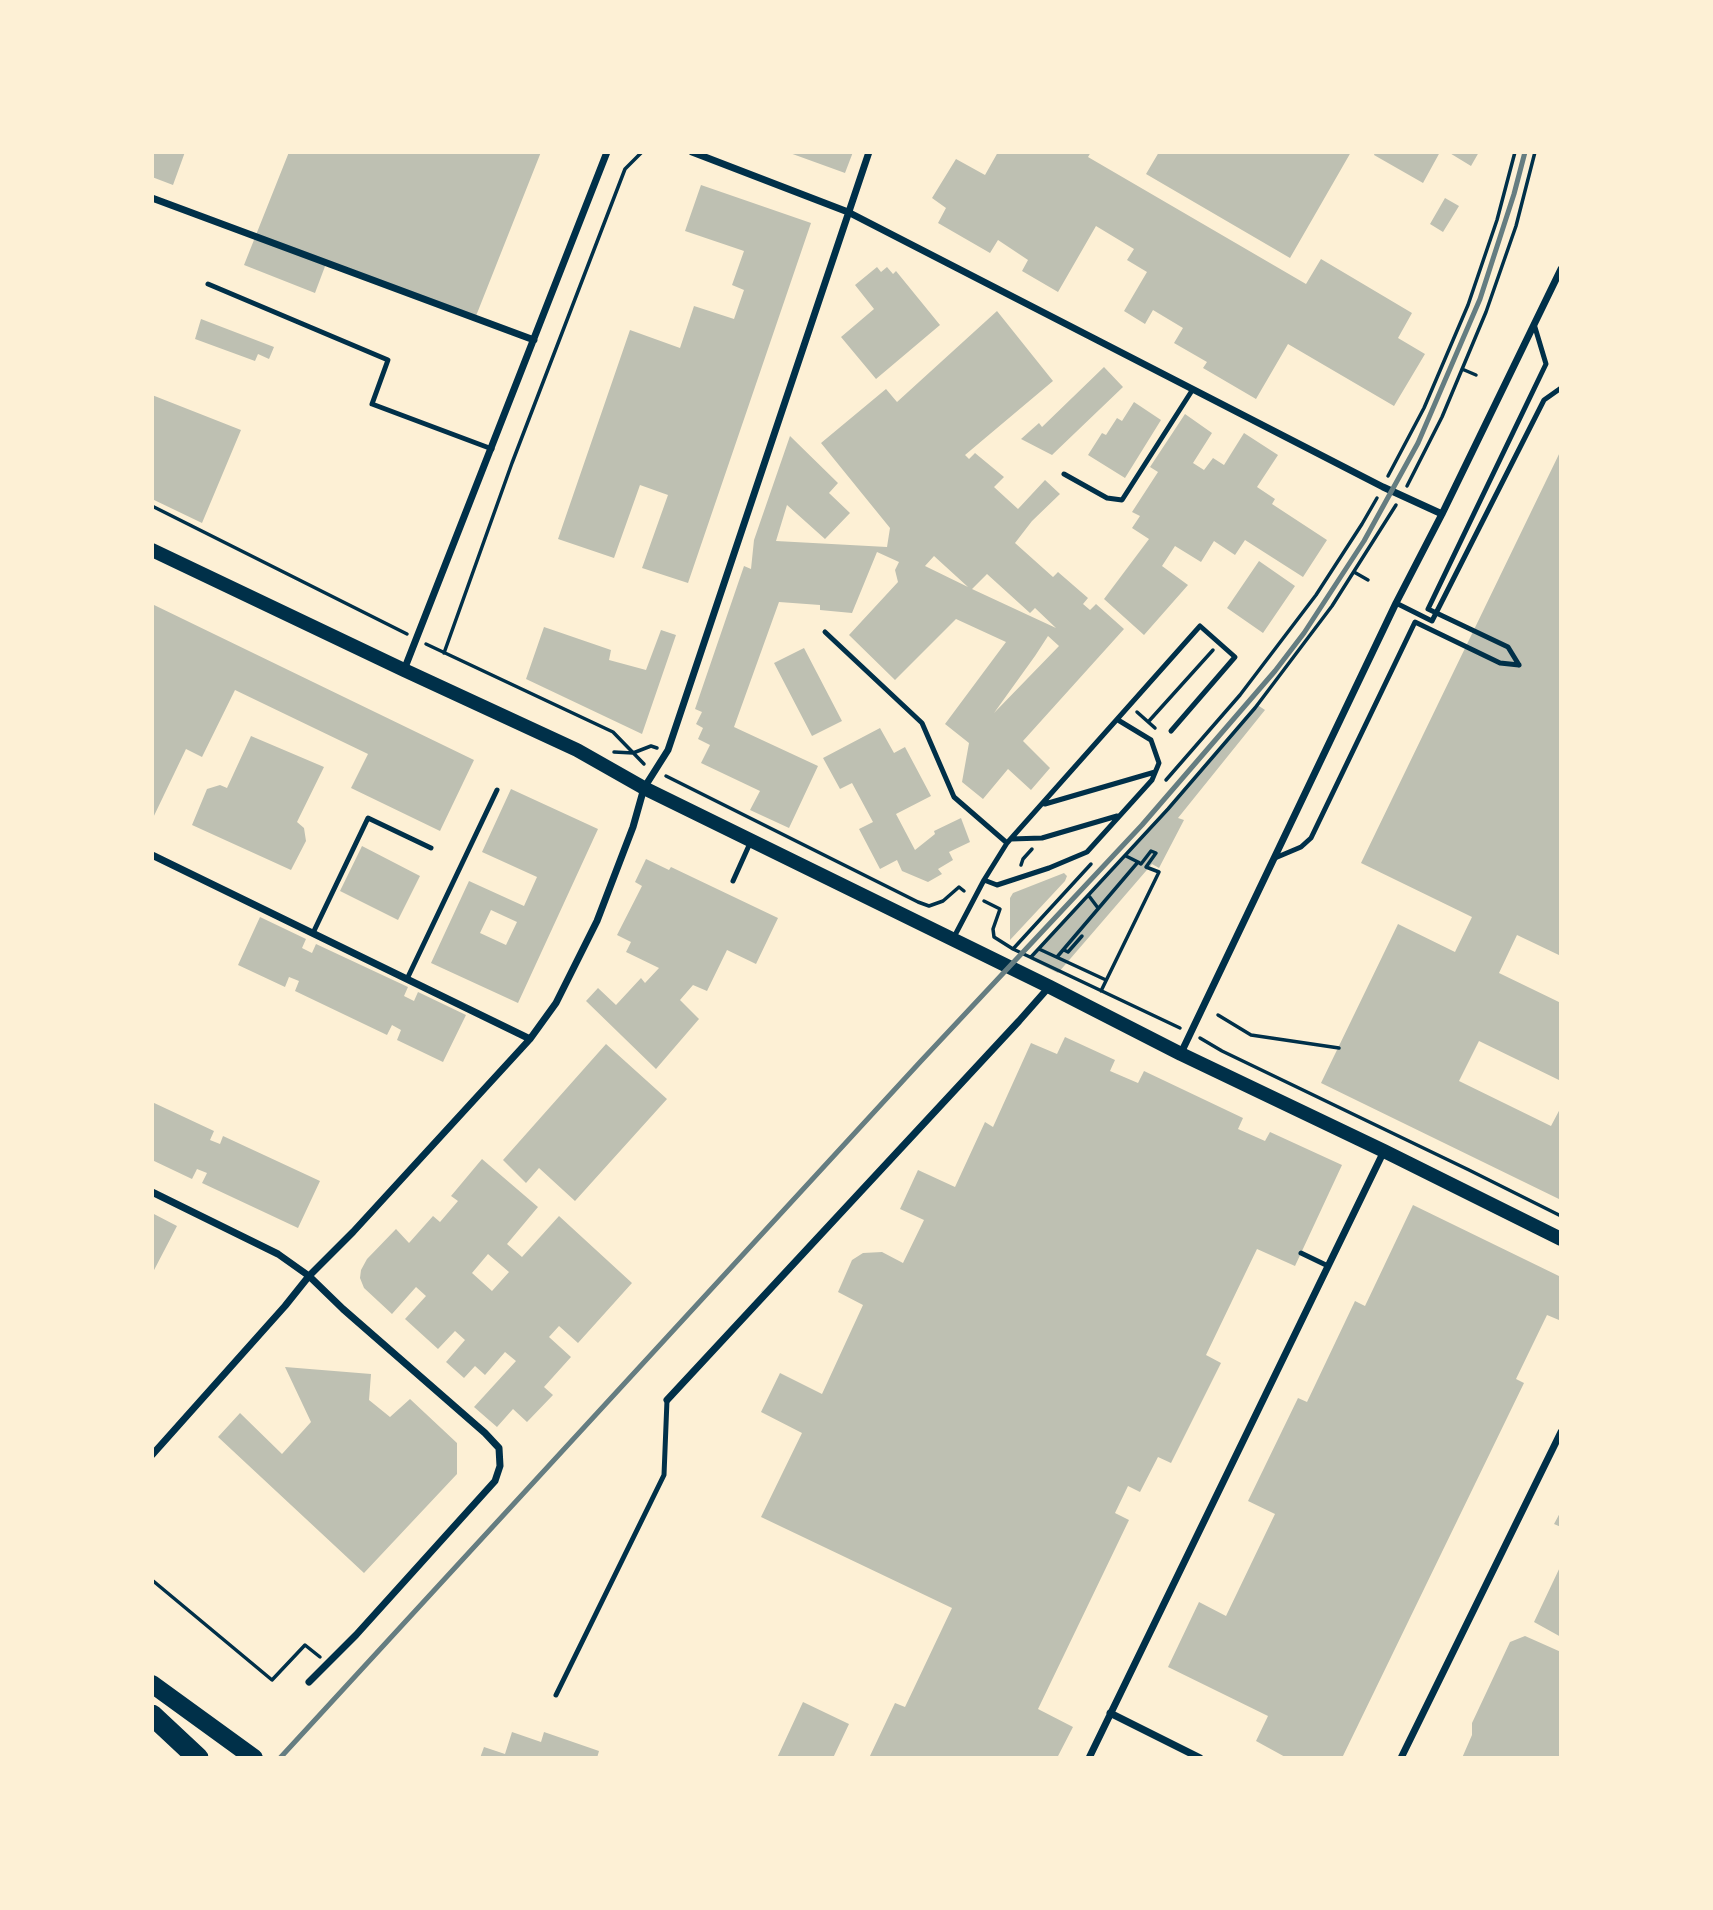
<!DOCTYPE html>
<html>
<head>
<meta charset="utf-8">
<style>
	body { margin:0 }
	#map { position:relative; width:1713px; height:1910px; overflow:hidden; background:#fdf0d5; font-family:Signika,sans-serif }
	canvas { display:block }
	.frame { position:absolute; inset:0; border:154px solid #fdf0d5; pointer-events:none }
</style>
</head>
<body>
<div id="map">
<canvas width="1713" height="1910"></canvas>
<div class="frame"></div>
</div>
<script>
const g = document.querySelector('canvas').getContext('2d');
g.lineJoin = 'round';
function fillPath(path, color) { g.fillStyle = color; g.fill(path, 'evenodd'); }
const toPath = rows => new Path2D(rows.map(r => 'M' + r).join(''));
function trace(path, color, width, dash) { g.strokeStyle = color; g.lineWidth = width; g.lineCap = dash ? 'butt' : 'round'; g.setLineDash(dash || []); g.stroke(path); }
fillPath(toPath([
	[152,152,185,152,173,185,152,177],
	[289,152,541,152,474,321,327,261,315,293,244,265],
	[787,152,853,152,845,173],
	[998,152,1091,152,1088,157,1306,284,1321,259,1412,313,1398,338,1425,354,1394,406,1288,344,1256,399,1203,368,1207,362,1174,343,1183,328,1153,310,1145,324,1124,311,1147,272,1127,260,1134,249,1096,226,1058,292,1022,271,1028,260,998,240,990,253,938,223,946,208,932,198,956,159,985,175],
	[1159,152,1351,152,1290,258,1146,174],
	[1375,152,1440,152,1423,183,1374,155],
	[1448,152,1479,152,1471,166],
	[701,185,811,223,688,583,642,568,668,495,640,485,614,558,558,539,630,330,680,348,694,306,734,319,744,290,732,285,744,251,685,231],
	[1445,198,1459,206,1443,232,1430,224],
	[877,267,881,272,887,267,893,274,896,271,940,325,876,379,841,337,874,309,855,285],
	[997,311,1053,381,965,455,969,459,975,453,1004,477,994,487,1018,509,1045,480,1060,494,1032,521,1015,543,1053,577,1058,572,1088,598,1083,604,1090,610,1096,604,1124,629,1023,741,1050,768,1031,790,1008,769,983,799,962,782,969,743,945,724,1006,642,956,619,895,680,849,635,898,582,895,570,899,562,877,552,852,613,820,610,820,605,779,602,734,727,818,766,789,828,750,810,760,791,701,763,710,745,698,739,703,728,696,724,702,712,695,709,744,566,751,569,754,540,790,436,838,483,829,493,850,513,825,539,787,505,776,541,887,547,890,528,821,443,886,389,897,402],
	[934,556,968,587,925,566],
	[987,574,1030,613,1035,608,1056,628,972,589],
	[1048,636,1059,646,994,713,1035,656],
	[201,319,274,347,269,359,258,354,255,361,195,339],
	[1104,367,1123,387,1052,455,1021,439,1039,423,1042,427],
	[152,395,241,430,202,523,152,499],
	[1134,402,1161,420,1125,478,1088,455,1102,433,1106,435,1117,418,1122,421],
	[1185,414,1212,433,1193,463,1204,470,1213,458,1224,465,1244,433,1278,455,1257,487,1275,499,1272,504,1327,540,1303,577,1245,540,1235,555,1214,541,1201,562,1175,546,1162,566,1188,585,1144,635,1104,599,1149,539,1132,528,1140,516,1132,512,1158,472,1150,467],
	[1561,450,1561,956,1517,935,1499,973,1561,1003,1561,1081,1479,1041,1459,1081,1551,1126,1561,1107,1561,1200,1321,1083,1398,924,1455,952,1472,917,1361,863],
	[1259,561,1295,586,1263,633,1227,608],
	[152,604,474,760,440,831,351,788,368,754,235,690,202,757,186,749,152,820],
	[544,627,611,650,609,660,646,670,661,630,676,635,642,734,526,679],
	[804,648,842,721,812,736,774,663],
	[1256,704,1265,710,1178,818,1184,820,1159,868,1152,864,1058,973,1030,959,1156,821],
	[880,728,894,753,905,747,931,796,896,814,915,850,935,834,934,831,961,818,970,842,949,852,953,860,938,869,942,874,928,882,902,871,897,860,880,869,859,829,873,822,852,783,840,789,823,758],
	[251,736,324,767,297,822,304,828,306,841,291,870,192,825,207,789,220,785,227,788],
	[511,789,598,829,518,1003,431,963,469,881,524,906,537,877,482,852],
	[491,910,517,922,506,945,480,933],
	[362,846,420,876,398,920,340,891],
	[646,859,669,870,671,867,778,918,756,964,727,950,707,991,693,985,680,1000,699,1019,656,1069,586,1001,598,988,616,1005,641,978,645,983,659,968,626,952,631,942,617,935,642,886,635,882],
	[1064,873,1067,876,1065,881,1010,940,1010,898,1013,893],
	[260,917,306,939,302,948,312,953,316,944,408,987,404,996,414,1001,418,992,466,1015,443,1062,397,1040,401,1030,392,1025,387,1035,295,991,299,981,289,977,285,987,238,965],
	[1065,1037,1115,1060,1110,1071,1138,1083,1144,1071,1243,1118,1238,1129,1265,1141,1270,1132,1342,1165,1295,1266,1257,1249,1206,1355,1221,1363,1171,1463,1158,1457,1140,1492,1128,1486,1115,1513,1129,1520,1038,1709,1073,1727,1057,1758,869,1758,895,1703,905,1707,952,1608,761,1517,802,1433,761,1412,780,1373,822,1394,863,1305,838,1292,852,1260,863,1253,882,1252,903,1263,924,1220,900,1209,918,1170,955,1187,985,1122,993,1127,1031,1043,1057,1054],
	[606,1044,667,1099,575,1201,539,1168,526,1183,503,1160],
	[152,1102,214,1131,210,1140,220,1144,223,1136,320,1181,298,1228,202,1183,207,1173,197,1169,192,1179,152,1160],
	[482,1159,538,1207,507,1244,522,1257,559,1216,632,1283,578,1343,559,1326,549,1337,571,1357,544,1387,553,1395,527,1422,513,1409,497,1427,474,1407,516,1361,505,1352,485,1375,475,1366,464,1378,446,1362,465,1340,455,1331,438,1349,405,1319,426,1296,416,1287,392,1314,364,1288,360,1278,361,1270,367,1259,396,1229,409,1243,433,1216,440,1222,458,1201,451,1196],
	[488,1254,509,1272,492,1291,472,1273],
	[1413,1205,1561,1277,1561,1316,1559,1320,1547,1315,1516,1379,1524,1383,1342,1758,1287,1758,1256,1741,1268,1716,1168,1667,1199,1602,1226,1616,1275,1514,1248,1501,1298,1398,1307,1402,1355,1301,1365,1306],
	[152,1213,177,1226,152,1274],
	[285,1367,371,1374,369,1400,390,1417,410,1399,457,1443,457,1474,364,1573,218,1437,240,1413,282,1454,311,1422],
	[1561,1511,1561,1527,1554,1524],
	[1561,1565,1561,1637,1534,1622],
	[1525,1636,1561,1652,1561,1758,1462,1758,1472,1735,1472,1723,1510,1642],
	[803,1702,849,1724,833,1758,777,1758],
	[512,1732,541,1742,544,1732,599,1751,597,1758,480,1758,484,1747,505,1754]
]), '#bec0b2');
trace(toPath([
	[1462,369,1476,375],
	[1388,476,1424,408,1468,305,1497,220,1515,152],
	[1407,486,1442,417,1486,312,1516,226,1535,152],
	[152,506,407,634],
	[1354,572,1368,580],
	[426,644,613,732,644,764],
	[444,653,512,463,625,169,642,152],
	[1137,712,1155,728],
	[1149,721,1213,650],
	[614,752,633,753,651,746,657,748],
	[666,776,918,902,929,906,943,901,959,887,964,891],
	[1166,780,1240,695,1316,595,1362,524,1377,498],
	[1126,856,1138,862],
	[1021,865,1023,859,1032,849],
	[1089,896,1098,908],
	[984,901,1000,909,993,929,994,937,1013,949,1180,1028],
	[1013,949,1091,864],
	[1039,949,1106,980],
	[1064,950,1068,952,1082,936],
	[1031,957,1168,809,1255,708,1332,606,1396,505],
	[1057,957,1138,862,1141,864,1151,851,1156,853,1146,867,1159,872,1101,991],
	[1218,1015,1251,1035,1339,1048],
	[1200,1038,1222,1051,1469,1170,1561,1216],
	[152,1580,272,1680,305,1645,320,1657]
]), '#003049', 3.5);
trace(toPath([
	[208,284,388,360,372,404,492,449],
	[1064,474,1107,498,1122,500,1193,389],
	[1396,603,1432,621,1544,400,1561,388],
	[825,632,922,723,954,797,1007,843],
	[1519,665,1508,647,1428,609,1546,364,1534,324],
	[1045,804,1155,772],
	[1011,839,1042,838,1117,816],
	[1275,858,1301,847,1311,838,1415,622,1500,663,1519,665],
	[984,880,997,885,1049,868,1087,852,1152,780,1159,763,1151,740,1118,720],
	[733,881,751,841],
	[313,933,368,818,431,848],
	[954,937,984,880,1007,843,1200,626,1235,657,1171,731],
	[407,979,497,790],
	[1301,1253,1328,1266],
	[556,1695,664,1475,667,1400]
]), '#003049', 5);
trace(toPath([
	[692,152,848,212,1383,487,1442,514],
	[152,198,534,340],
	[404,670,607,152],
	[152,855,530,1039],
	[1181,1053,1396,603,1442,514,1561,269],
	[152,1192,278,1254,309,1276,343,1309,485,1433,499,1448,500,1466,495,1481,356,1635,309,1682],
	[667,1400,1019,1021,1049,987],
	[152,1455,285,1306,309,1276,353,1232,530,1039,556,1003,597,921,633,827,644,788,668,750,869,152],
	[1110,1713,1200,1758],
	[1089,1758,1384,1151],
	[1401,1758,1561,1432]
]), '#003049', 7);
trace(toPath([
	[152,550,404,670,577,750,644,788,1050,987,1181,1054,1384,1151,1561,1239]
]), '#003049', 14);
trace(toPath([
	[152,1684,254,1758]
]), '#003049', 18);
trace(toPath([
	[152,1715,198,1758]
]), '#003049', 21);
trace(toPath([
	[280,1758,921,1061,1142,825,1275,671,1304,633,1364,541,1418,443,1480,299,1514,194,1525,152]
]), '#657d81', 5);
</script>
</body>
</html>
